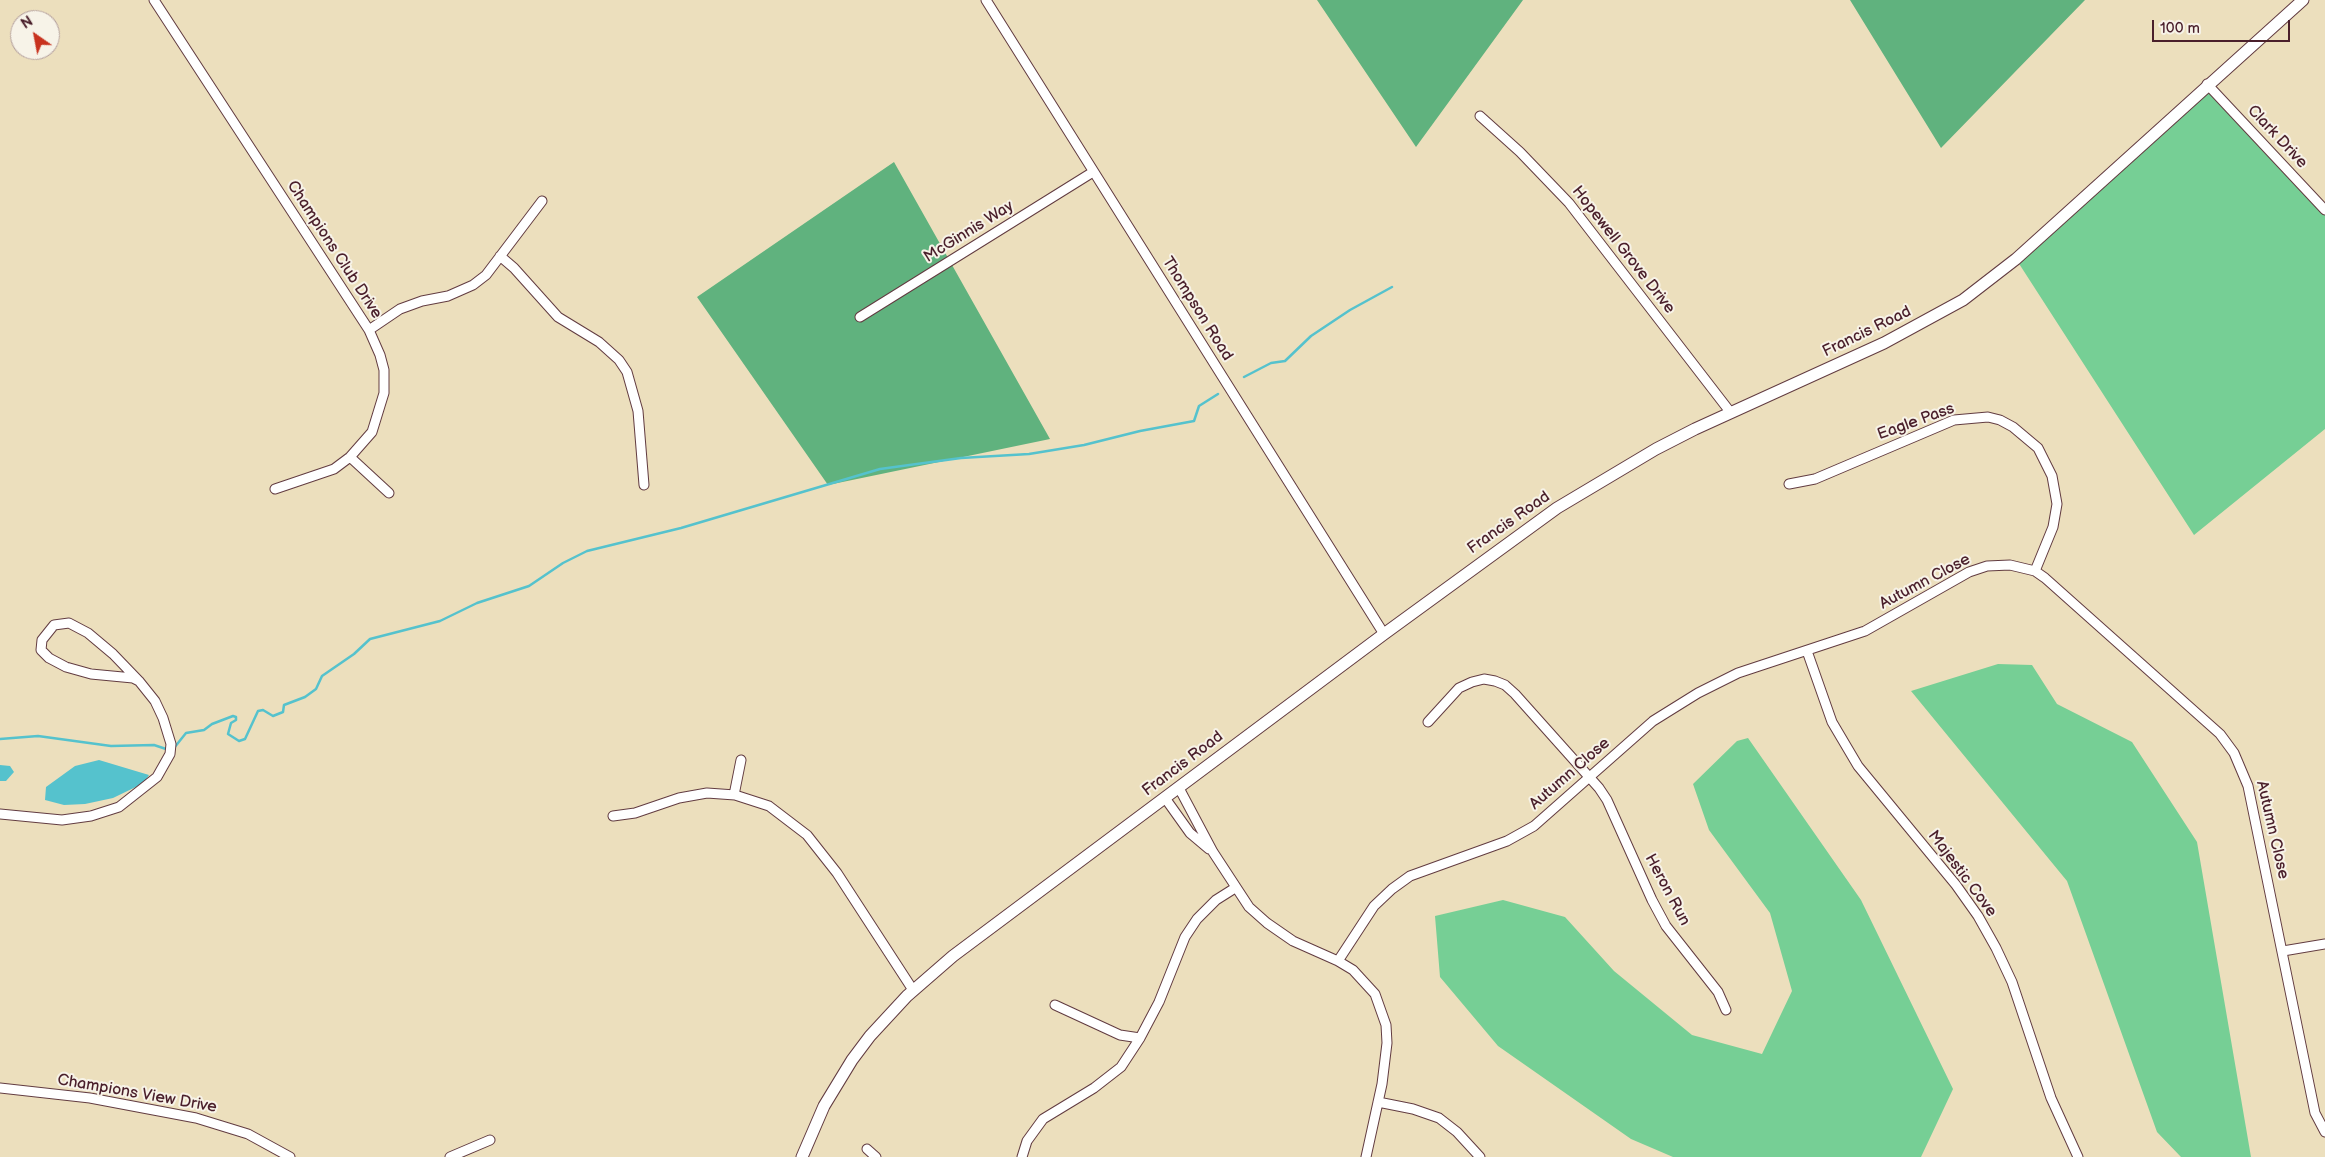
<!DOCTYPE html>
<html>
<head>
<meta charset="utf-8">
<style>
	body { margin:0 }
	#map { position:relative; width:2325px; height:1157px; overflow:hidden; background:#ecdfbd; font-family:"Balsamiq Sans",sans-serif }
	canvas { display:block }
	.north { position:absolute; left:10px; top:10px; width:50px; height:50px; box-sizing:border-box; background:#f7f3e8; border:1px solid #b29e9c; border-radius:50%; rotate:327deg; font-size:14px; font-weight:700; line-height:20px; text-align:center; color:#4a1f2b }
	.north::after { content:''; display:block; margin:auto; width:18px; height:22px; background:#c8321e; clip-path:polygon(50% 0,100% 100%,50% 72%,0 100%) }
	.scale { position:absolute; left:2152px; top:20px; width:138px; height:22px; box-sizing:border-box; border:2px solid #4a1f2b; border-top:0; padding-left:6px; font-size:15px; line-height:18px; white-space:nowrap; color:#4a1f2b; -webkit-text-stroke:4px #f7f3e8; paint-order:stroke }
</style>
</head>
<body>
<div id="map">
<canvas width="2325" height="1157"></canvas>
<div class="north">N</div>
<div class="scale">100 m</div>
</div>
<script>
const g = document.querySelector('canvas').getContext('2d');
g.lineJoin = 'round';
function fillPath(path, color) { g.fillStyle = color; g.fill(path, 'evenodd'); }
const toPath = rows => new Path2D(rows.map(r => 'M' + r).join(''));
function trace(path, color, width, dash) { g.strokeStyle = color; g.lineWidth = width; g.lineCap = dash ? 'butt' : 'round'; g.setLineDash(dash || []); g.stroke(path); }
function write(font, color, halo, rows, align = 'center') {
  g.font = font + ' "Balsamiq Sans",sans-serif'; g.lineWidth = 4; g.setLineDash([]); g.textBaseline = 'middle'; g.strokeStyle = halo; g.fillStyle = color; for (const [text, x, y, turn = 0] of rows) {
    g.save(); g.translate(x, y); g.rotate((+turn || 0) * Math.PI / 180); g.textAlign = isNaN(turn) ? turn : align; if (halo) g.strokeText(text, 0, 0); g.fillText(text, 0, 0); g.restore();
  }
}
fillPath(toPath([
	[2207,84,2325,214,2325,429,2194,535,2016,259],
	[1998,664,2032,665,2057,704,2132,742,2197,842,2251,1157,2181,1157,2157,1132,2067,881,1911,691],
	[1748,738,1861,900,1953,1089,1921,1157,1673,1157,1631,1139,1498,1046,1440,977,1435,916,1503,900,1565,917,1614,971,1692,1035,1762,1054,1792,991,1770,913,1709,830,1693,784,1737,741]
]), '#76cf95');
fillPath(toPath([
	[1317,0,1523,0,1416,147],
	[1850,0,2085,0,1941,148],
	[894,162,1050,439,828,485,697,297]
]), '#60b27e');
fillPath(toPath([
	[99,760,149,775,144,783,113,798,85,804,64,805,45,800,46,787,75,766],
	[0,765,10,766,14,772,6,781,0,781]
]), '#55c2cd');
trace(toPath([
	[1244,377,1271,363,1285,361,1311,336,1350,310,1392,287],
	[0,739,38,736,111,746,154,745,169,750],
	[174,748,186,733,204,730,212,724,233,716,236,717,236,720,231,723,228,734,239,741,245,739,258,711,263,710,273,716,283,712,284,705,305,697,316,689,322,676,354,654,370,639,440,621,477,603,529,586,563,563,587,551,681,528,880,469,961,458,1029,454,1084,445,1140,431,1194,421,1199,406,1218,394]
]), '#55c2cd', 2.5);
const minor = toPath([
	[154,0,369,330,380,355,384,370,384,393,372,432,350,457,334,469,275,489],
	[986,0,1384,634],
	[2207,84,2325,210],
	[1480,116,1520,152,1569,203,1731,413],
	[500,256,514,268,558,317,599,342,619,360,627,372,638,411,644,485],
	[860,317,1093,172],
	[369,330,400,309,422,301,448,296,473,285,486,275,542,201],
	[350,457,389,493],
	[1789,484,1815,479,1954,420,1988,417,2000,420,2013,427,2038,448,2052,476,2057,504,2053,527,2035,571],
	[1807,651,1832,722,1858,766,1956,885,1978,916,1996,948,2012,982,2051,1098,2078,1157],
	[1428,722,1459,688,1472,682,1484,679,1495,681,1505,685,1515,694,1599,788,1607,800,1652,900,1666,926,1718,992,1726,1010],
	[1179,788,1213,852,1249,907,1267,923,1293,941,1338,961,1353,970,1375,994,1386,1025,1387,1043,1382,1084,1366,1157],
	[734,795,741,760],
	[1165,798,1190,833,1209,849],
	[0,814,62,820,91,816,119,807,157,777,170,754,171,744,163,718,155,701,139,681,113,654,88,633,69,623,54,625,42,640,41,650,49,658,66,667,91,674,133,678,139,681],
	[613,816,635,813,679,798,707,793,735,795,769,806,807,835,837,873,913,990],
	[2283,951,2325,944],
	[1338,961,1374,906,1392,889,1410,876,1507,841,1534,826,1653,721,1698,693,1738,673,1865,631,1969,572,1987,566,2010,565,2035,571,2045,578,2220,734,2234,753,2248,786,2315,1113,2325,1132],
	[1055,1005,1120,1035,1140,1038],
	[0,1088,90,1098,196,1118,248,1134,290,1157],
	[1378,1102,1413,1109,1439,1118,1457,1132,1480,1157],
	[867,1149,876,1157],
	[450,1157,490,1140],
	[1022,1157,1027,1141,1043,1119,1094,1088,1121,1067,1140,1038,1159,1002,1185,937,1197,919,1216,900,1235,888]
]);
const tertiary = toPath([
	[802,1157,824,1106,852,1060,870,1036,907,996,953,956,1384,634,1557,508,1656,449,1695,429,1884,343,1963,300,2016,259,2303,0]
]);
trace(minor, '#623c41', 11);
trace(tertiary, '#623c41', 13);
trace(minor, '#fff', 9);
trace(tertiary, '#fff', 11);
write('16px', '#4a1f2b', '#f7f3e8', [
	["Clark Drive",2277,137,47],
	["McGinnis Way",969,232,-32],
	["Champions Club Drive",334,250,57],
	["Hopewell Grove Drive",1623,250,52],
	["Thompson Road",1197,309,58],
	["Francis Road",1867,332,-26],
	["Eagle Pass",1916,422,-20],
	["Francis Road",1509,523,-35],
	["Autumn Close",1925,582,-28],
	["Francis Road",1183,764,-37],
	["Autumn Close",1570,774,-41],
	["Autumn Close",2272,830,77],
	["Majestic Cove",1962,874,53],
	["Heron Run",1667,890,62],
	["Champions View Drive",137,1094,10]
]);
</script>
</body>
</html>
